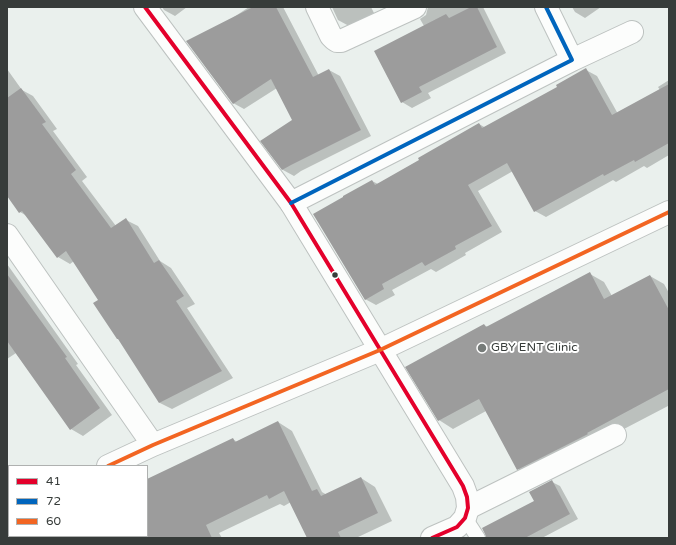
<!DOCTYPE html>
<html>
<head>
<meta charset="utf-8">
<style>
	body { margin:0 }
	#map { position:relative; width:676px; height:545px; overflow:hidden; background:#eaf0ed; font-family:"Varela Round",sans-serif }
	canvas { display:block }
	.frame { position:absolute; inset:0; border:8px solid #373c3a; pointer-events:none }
	.legend { position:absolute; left:8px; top:465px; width:140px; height:72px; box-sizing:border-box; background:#fff; border:1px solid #afb1b0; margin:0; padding:5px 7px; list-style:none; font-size:12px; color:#373c3a }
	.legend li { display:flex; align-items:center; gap:8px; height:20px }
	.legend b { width:20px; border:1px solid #afb1b0 }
</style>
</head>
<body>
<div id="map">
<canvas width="676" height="545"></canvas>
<div class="frame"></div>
<ul class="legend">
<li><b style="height:5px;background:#e4002b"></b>41</li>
<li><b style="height:5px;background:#0065bd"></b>72</li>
<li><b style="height:5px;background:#f26522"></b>60</li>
</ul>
</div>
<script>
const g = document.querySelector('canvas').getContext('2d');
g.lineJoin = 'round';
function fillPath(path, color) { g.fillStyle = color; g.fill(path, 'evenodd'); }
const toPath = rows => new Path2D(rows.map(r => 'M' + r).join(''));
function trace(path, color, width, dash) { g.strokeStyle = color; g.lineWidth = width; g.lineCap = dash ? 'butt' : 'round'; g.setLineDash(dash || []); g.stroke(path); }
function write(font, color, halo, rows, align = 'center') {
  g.font = font + ' "Varela Round",sans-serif'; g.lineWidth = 4; g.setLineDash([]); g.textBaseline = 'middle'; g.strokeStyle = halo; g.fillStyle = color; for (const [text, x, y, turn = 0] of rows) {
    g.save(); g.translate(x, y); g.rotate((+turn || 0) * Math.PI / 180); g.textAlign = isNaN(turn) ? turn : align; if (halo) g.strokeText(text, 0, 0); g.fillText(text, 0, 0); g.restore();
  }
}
fillPath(toPath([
	[162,7,187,7,175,16,164,10],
	[249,7,283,7,319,76,329,70,340,76,371,136,301,171,294,176,283,170,262,141,294,120,277,88,244,109,233,103,225,23],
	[332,7,371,7,374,13,349,26,338,20],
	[428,7,483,7,506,53,428,93,431,98,412,108,402,102,424,26,420,19,426,15],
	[572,7,601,7,585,18,575,12],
	[7,69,22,90,33,96,57,129,53,131,87,177,82,181,116,226,126,220,138,226,160,261,171,268,195,304,187,308,233,378,172,409,160,403,120,340,99,300,74,261,70,264,58,257,27,216,20,212,7,195],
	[586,70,597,76,618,114,660,90,658,87,669,80,669,155,647,168,644,166,616,182,613,180,546,217,535,211,513,171,478,191,502,232,465,253,466,255,436,272,431,269,392,290,395,295,376,305,365,299,372,181,378,184,420,160,479,124,486,128,559,88],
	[7,264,78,364,76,365,112,415,83,436,71,429,16,353,7,359],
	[590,274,604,282,612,296,650,276,664,284,669,293,669,406,668,406,532,477,518,469,486,411,453,429,439,420,484,325,488,327],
	[278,422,292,431,322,492,327,495,361,478,375,487,392,521,356,538,308,538,291,502,284,506,280,504,219,533,222,538,68,538,72,536,147,536,147,480,233,439,237,442],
	[552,482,560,486,578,519,542,538,534,537,532,538,499,538,536,501]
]), '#0003');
fillPath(toPath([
	[253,7,276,7,313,77,329,69,361,130,291,165,282,170,260,141,292,120,271,79,233,104,186,41],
	[471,7,477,7,497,47,419,87,422,92,401,103,374,51,446,14,449,18],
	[586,68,612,115,669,84,669,143,635,162,634,160,604,176,603,174,534,212,507,163,468,185,492,226,455,246,456,249,425,266,422,262,382,284,384,289,365,300,313,214,343,197,343,196,372,180,375,185,419,160,418,158,479,123,482,128,557,87,556,85],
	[21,88,46,122,42,124,76,170,71,174,111,228,126,218,154,263,159,260,184,296,176,301,222,371,159,403,118,339,117,339,93,303,98,300,66,251,57,258,22,211,19,213,7,196,7,98],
	[590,272,604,299,650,275,669,310,669,389,587,433,588,434,517,470,479,399,438,421,405,367,484,324,486,327],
	[7,274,67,357,65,358,100,408,70,430,7,341],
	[278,421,312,491,317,489,321,496,361,477,378,513,338,532,341,538,307,538,284,491,269,499,267,495,206,525,212,538,147,538,147,479,233,438,235,442],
	[552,480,570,514,525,538,486,538,485,534,482,528,534,501,529,492]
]), '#9c9c9c');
const service = toPath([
	[465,518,478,538]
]);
const minor = toPath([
	[317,7,331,36,334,39,337,41,341,41,415,7],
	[572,60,632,32],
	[291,203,572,60,546,7],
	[7,235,153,445],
	[108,466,153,445,380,350,669,212],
	[468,508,615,435],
	[7,514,9,513]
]);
const tertiary = toPath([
	[145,7,291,203,463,486,467,497,468,508,465,518,457,527,432,538]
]);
trace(service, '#bdc2c0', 16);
trace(minor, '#bdc2c0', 24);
trace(tertiary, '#bdc2c0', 24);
trace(service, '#fcfdfc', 14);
trace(minor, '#fcfdfc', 22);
trace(tertiary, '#fcfdfc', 22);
trace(toPath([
	[145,7,291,203,463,486,467,497,468,508,465,518,457,527,432,538]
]), '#e4002b', 4);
trace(toPath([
	[291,203,572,60,546,7]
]), '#0065bd', 4);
trace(toPath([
	[108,466,153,445,380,350,669,212]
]), '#f26522', 4);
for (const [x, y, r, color] of [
	[335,275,3.5,"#373c3a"],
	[482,348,5,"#767b79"]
]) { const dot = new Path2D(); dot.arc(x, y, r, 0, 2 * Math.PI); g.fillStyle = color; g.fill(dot); trace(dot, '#fff', 1.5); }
write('12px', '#373c3a', '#fff', [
	["GBY ENT Clinic",491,348]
], 'left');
</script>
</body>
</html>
